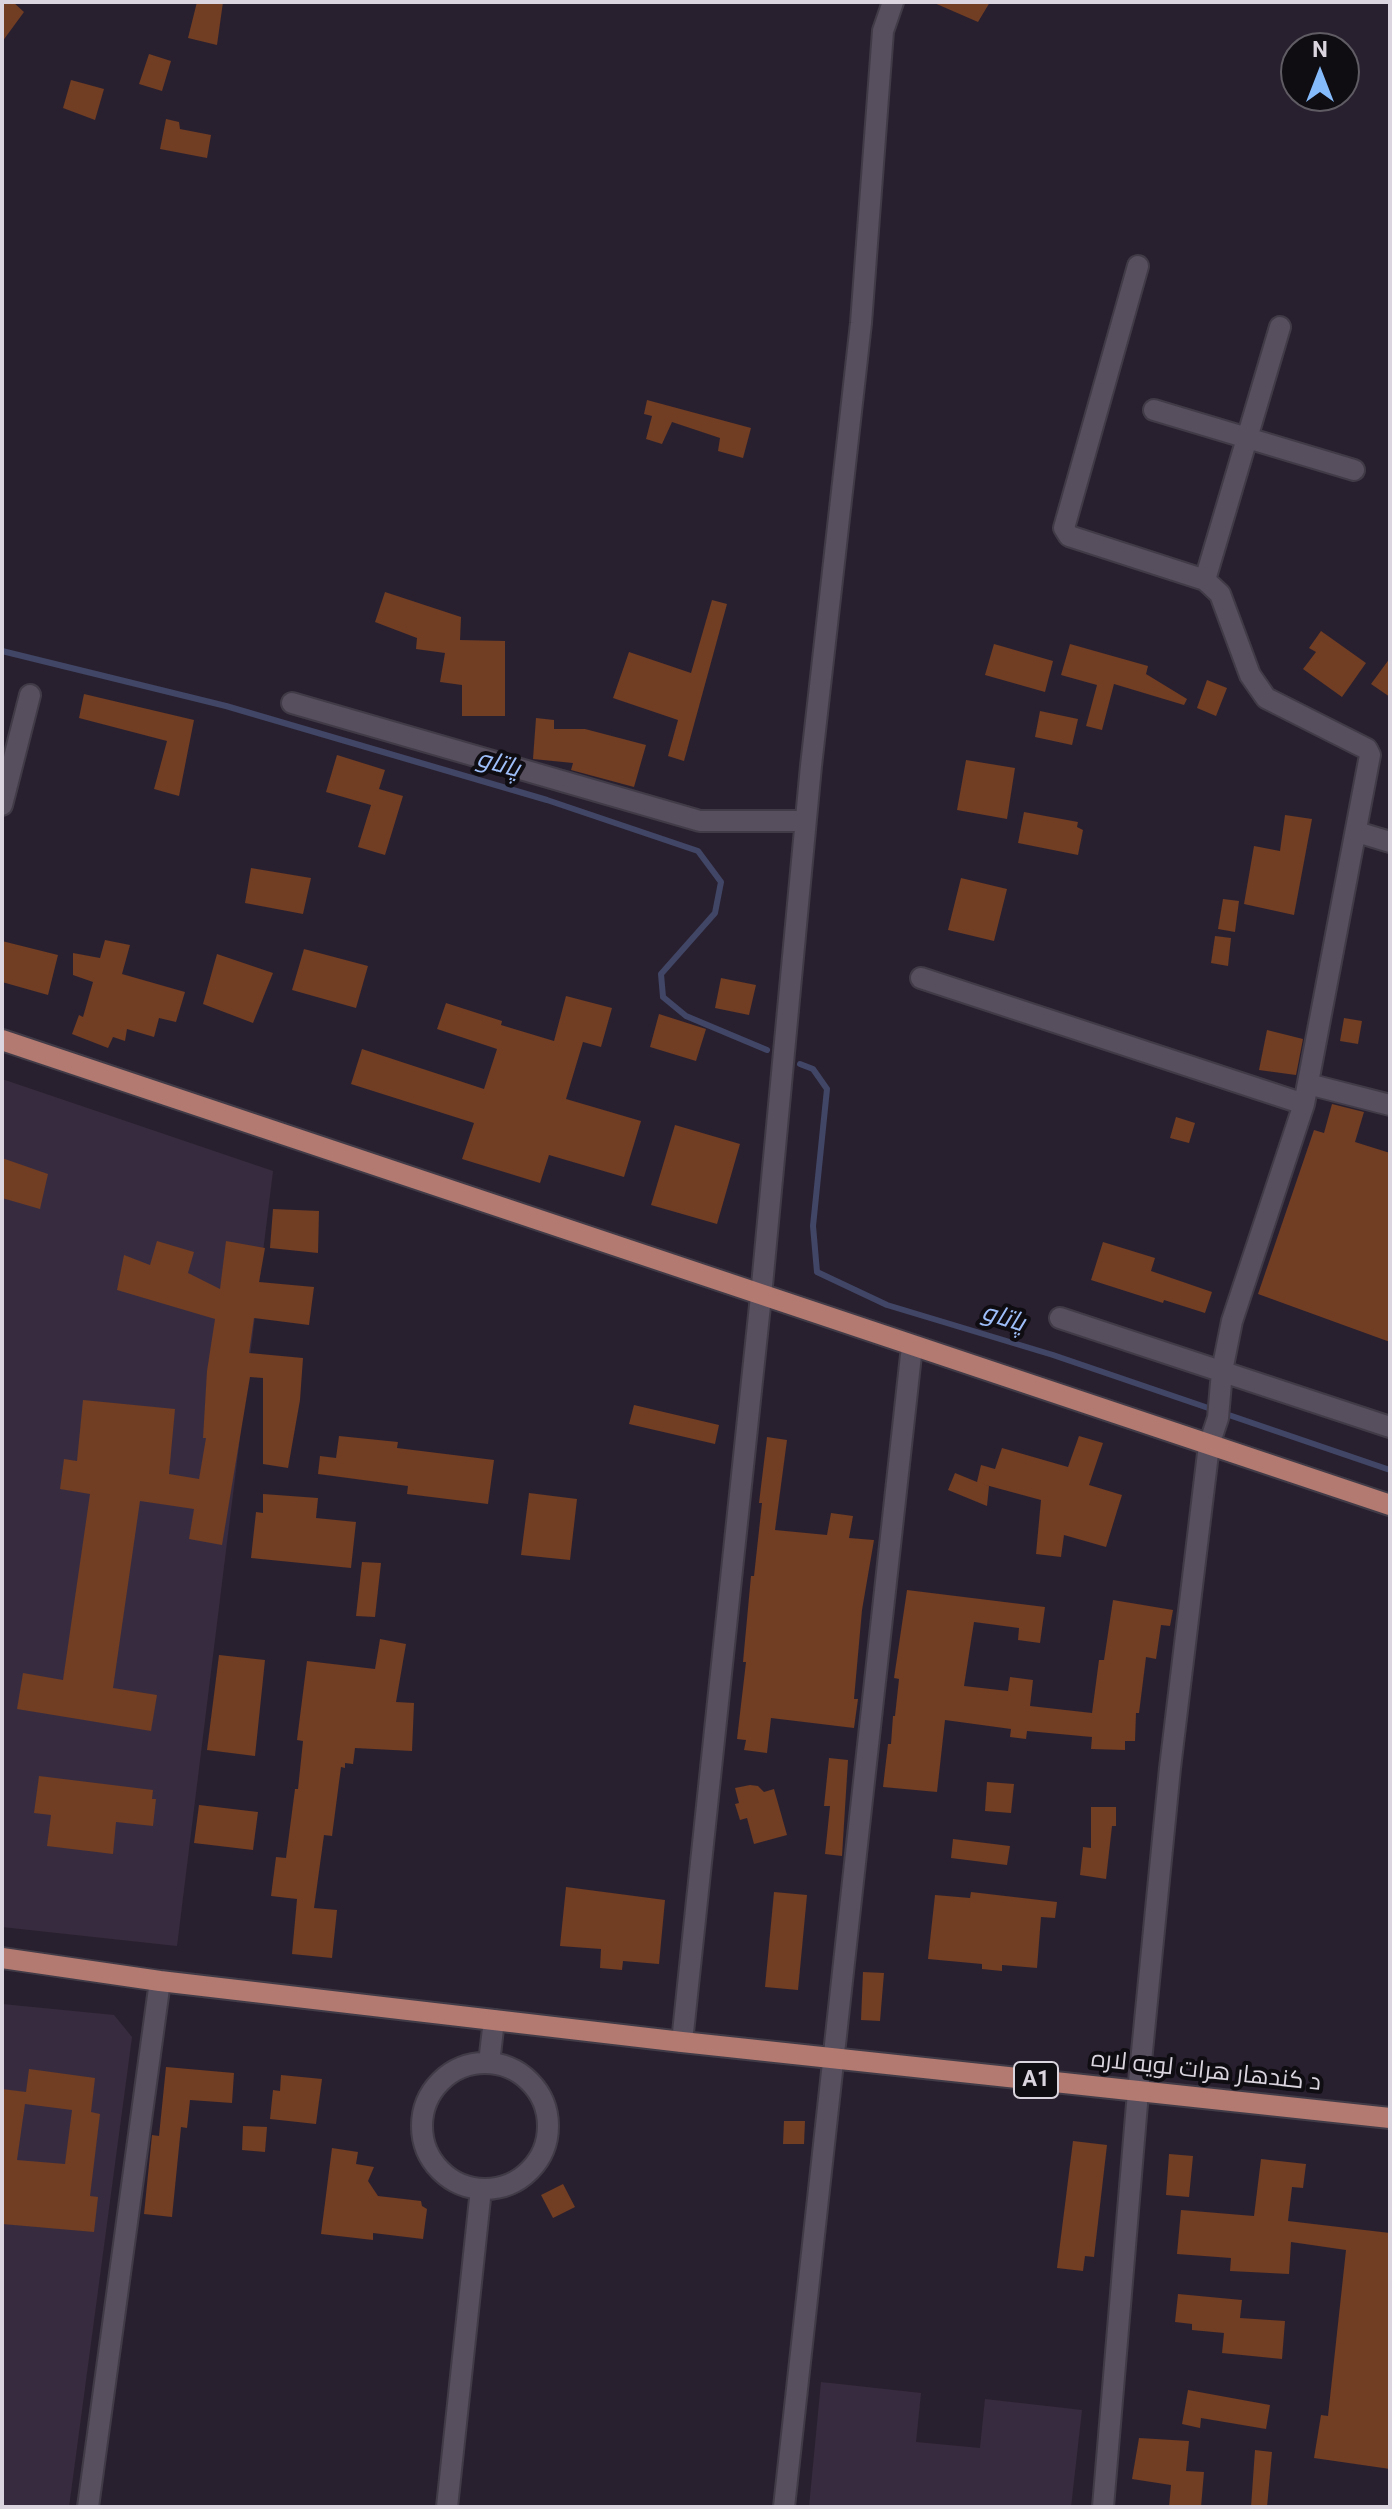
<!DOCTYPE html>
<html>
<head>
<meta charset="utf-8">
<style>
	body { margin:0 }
	#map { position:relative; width:1392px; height:2509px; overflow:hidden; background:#29202f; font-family:Roboto,sans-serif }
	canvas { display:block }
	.frame { position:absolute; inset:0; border:4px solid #dad5de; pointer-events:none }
	.north { position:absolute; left:1280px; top:32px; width:80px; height:80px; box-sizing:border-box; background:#0f0c12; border:2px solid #605c64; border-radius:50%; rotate:0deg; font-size:22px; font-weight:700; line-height:32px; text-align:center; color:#dad5de }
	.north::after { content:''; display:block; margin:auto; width:28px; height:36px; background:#86bbfb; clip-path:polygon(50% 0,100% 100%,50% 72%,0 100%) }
</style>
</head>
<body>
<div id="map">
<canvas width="1392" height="2509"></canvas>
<div class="frame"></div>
<div class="north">N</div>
</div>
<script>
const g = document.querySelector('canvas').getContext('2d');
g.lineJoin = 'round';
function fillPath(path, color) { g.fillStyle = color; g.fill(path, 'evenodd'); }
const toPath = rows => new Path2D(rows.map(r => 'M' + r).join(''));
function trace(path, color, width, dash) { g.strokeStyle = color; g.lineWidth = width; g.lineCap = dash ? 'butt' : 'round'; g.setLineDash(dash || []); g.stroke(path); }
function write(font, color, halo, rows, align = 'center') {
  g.font = font + ' Roboto,Cairo,sans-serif'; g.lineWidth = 8; g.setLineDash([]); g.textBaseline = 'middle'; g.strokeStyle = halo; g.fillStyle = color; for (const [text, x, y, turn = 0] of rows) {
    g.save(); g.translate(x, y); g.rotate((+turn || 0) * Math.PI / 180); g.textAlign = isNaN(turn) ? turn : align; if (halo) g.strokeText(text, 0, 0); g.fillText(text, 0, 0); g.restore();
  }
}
fillPath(toPath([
	[2,1079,273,1171,177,1946,2,1927],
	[2,2004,114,2015,132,2037,69,2507,2,2507],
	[821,2382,921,2393,916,2442,980,2448,985,2399,1082,2410,1071,2507,809,2507]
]), '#372c3f');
trace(toPath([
	[2,651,226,706,547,800,698,851,721,882,715,913,661,974,663,997,686,1016,767,1050],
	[800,1064,813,1069,827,1089,813,1226,817,1272,887,1305,1053,1355,1390,1470]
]), '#414666', 6);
fillPath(toPath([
	[2,2,13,2,24,12,2,42],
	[197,2,223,2,217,45,188,38],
	[932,2,990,2,978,22],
	[149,54,171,61,162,91,139,84],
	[71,80,104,89,95,120,63,108],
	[166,119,179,122,180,129,211,135,207,158,160,149],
	[647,400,751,428,743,458,718,451,720,438,672,422,662,444,646,439,652,416,644,414],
	[385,592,461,617,460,640,505,641,505,716,462,716,462,685,440,682,445,653,416,649,417,638,375,622],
	[712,600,727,604,684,761,668,756,678,720,613,698,629,652,691,673],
	[1321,631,1366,663,1342,697,1303,669,1316,652,1309,648],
	[994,644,1053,661,1045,692,985,675],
	[1070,644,1148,666,1146,674,1187,699,1184,705,1114,684,1102,730,1086,726,1097,685,1061,675],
	[1390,658,1390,697,1371,684],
	[1207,680,1227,688,1216,716,1197,708],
	[84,694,194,720,179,796,154,789,167,741,79,718],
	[1040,711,1078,719,1072,745,1035,737],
	[536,718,554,720,554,729,585,729,646,745,634,787,571,770,573,763,533,759],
	[337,755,385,770,379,789,403,796,385,855,358,847,371,805,326,792],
	[966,760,1015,768,1007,819,957,810],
	[1024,812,1078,822,1077,827,1083,830,1078,855,1018,843],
	[1285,815,1312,819,1294,915,1244,904,1254,846,1280,851],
	[251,868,311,878,303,914,245,903],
	[961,878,1007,889,994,941,948,930],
	[1223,899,1239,901,1235,932,1218,929],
	[1215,936,1231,938,1228,966,1211,963],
	[105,940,130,945,122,974,185,992,176,1022,159,1018,154,1037,127,1029,125,1041,113,1037,108,1048,72,1034,79,1015,83,1017,93,982,73,975,73,953,100,958],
	[2,941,58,955,48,995,2,982],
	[304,949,368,966,356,1008,292,990],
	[217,954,273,973,253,1023,203,1004],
	[721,978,756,985,749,1015,715,1008],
	[566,996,612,1008,601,1047,583,1042,566,1099,641,1121,624,1177,549,1155,540,1183,462,1159,474,1123,351,1084,362,1049,484,1089,497,1049,437,1029,446,1003,502,1021,501,1025,554,1041],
	[659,1014,706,1029,696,1061,650,1047],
	[1344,1018,1362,1021,1358,1044,1340,1041],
	[1267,1030,1303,1039,1296,1075,1259,1070],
	[1332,1104,1364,1112,1355,1142,1390,1153,1390,1342,1258,1294,1314,1130,1324,1133],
	[1176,1117,1195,1123,1189,1143,1170,1138],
	[675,1125,740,1144,717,1224,651,1205],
	[2,1158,48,1174,40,1209,2,1198],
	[273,1209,319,1211,318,1253,270,1248],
	[157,1241,194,1252,188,1273,220,1289,226,1241,265,1248,259,1282,314,1287,309,1325,254,1318,249,1353,303,1358,300,1400,288,1468,263,1464,263,1378,250,1377,222,1545,189,1539,194,1509,140,1501,113,1688,157,1695,151,1731,17,1709,23,1673,63,1680,90,1494,60,1489,64,1459,77,1461,83,1400,175,1409,169,1474,199,1479,206,1438,203,1438,207,1371,215,1319,117,1290,124,1255,150,1265],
	[1103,1242,1155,1258,1151,1271,1212,1292,1205,1313,1164,1300,1163,1303,1091,1280],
	[634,1405,719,1425,715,1444,629,1424],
	[339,1436,398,1442,397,1448,494,1460,488,1504,407,1494,408,1486,318,1474,320,1456,336,1458],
	[1079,1436,1103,1443,1089,1485,1122,1495,1106,1547,1064,1535,1061,1557,1036,1554,1041,1500,982,1484,989,1486,987,1506,948,1490,955,1473,977,1482,981,1465,995,1469,1002,1448,1068,1467],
	[767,1437,787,1440,775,1530,827,1535,831,1513,853,1516,849,1538,874,1540,862,1610,854,1699,858,1699,854,1728,771,1718,767,1753,744,1750,746,1740,737,1739,746,1662,743,1662,751,1576,754,1576,762,1503,759,1503],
	[529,1493,577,1499,570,1560,521,1555],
	[263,1494,318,1498,316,1518,356,1522,351,1568,251,1558,256,1512,263,1513],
	[362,1562,381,1563,375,1617,356,1616],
	[907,1590,1045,1607,1040,1643,1018,1640,1019,1628,974,1622,964,1686,1008,1691,1010,1677,1033,1680,1030,1706,1092,1713,1099,1660,1104,1660,1113,1600,1173,1610,1170,1626,1161,1625,1156,1659,1146,1657,1139,1713,1136,1713,1135,1741,1125,1741,1125,1750,1091,1749,1092,1737,1027,1731,1026,1739,1010,1737,1011,1729,945,1720,937,1792,883,1787,888,1744,891,1744,893,1716,895,1716,899,1679,894,1678],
	[380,1639,406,1644,396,1702,414,1703,412,1751,355,1748,353,1764,345,1763,345,1768,341,1767,332,1836,324,1835,314,1908,337,1910,332,1958,292,1954,297,1899,271,1896,276,1857,286,1858,295,1789,298,1789,303,1741,297,1740,307,1661,375,1669],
	[219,1655,265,1660,255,1756,207,1750],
	[829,1758,848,1760,842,1856,825,1854,830,1806,824,1806],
	[39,1776,153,1790,152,1799,156,1799,153,1826,116,1822,113,1854,47,1846,51,1815,34,1813],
	[987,1782,1014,1784,1011,1813,985,1811],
	[750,1785,758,1786,764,1792,774,1789,787,1835,754,1844,747,1818,740,1820,735,1804,739,1803,735,1788],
	[199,1805,258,1812,253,1850,194,1843],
	[1091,1807,1116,1807,1116,1826,1112,1826,1106,1879,1080,1875,1083,1847,1091,1848],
	[953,1839,1010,1846,1007,1865,951,1858],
	[566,1887,665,1900,659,1964,623,1961,622,1970,600,1968,601,1949,560,1946],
	[774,1892,807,1895,798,1990,765,1987],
	[971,1892,1057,1902,1055,1918,1041,1917,1037,1968,1002,1965,1002,1971,982,1969,982,1964,928,1959,935,1895,970,1898],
	[863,1972,884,1973,880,2021,861,2020],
	[166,2067,234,2073,232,2103,190,2100,187,2128,181,2127,172,2217,144,2214,152,2135,159,2136],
	[29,2069,95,2078,91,2112,100,2114,90,2196,98,2197,94,2232,2,2224,2,2089,26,2092],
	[25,2104,72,2110,65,2164,17,2160],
	[281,2075,322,2079,316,2124,270,2119,273,2090,280,2091],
	[784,2121,805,2121,804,2144,783,2144],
	[243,2126,267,2127,265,2152,242,2150],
	[1073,2141,1107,2145,1094,2257,1085,2256,1083,2271,1057,2268],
	[332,2148,358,2152,356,2164,374,2167,368,2181,378,2196,421,2201,422,2206,427,2209,423,2239,373,2233,373,2240,321,2234],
	[1169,2154,1193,2156,1189,2197,1166,2195],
	[1261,2159,1306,2164,1303,2188,1292,2187,1288,2221,1390,2233,1390,2469,1314,2458,1321,2415,1328,2416,1346,2250,1291,2242,1289,2274,1230,2271,1231,2258,1177,2254,1181,2210,1254,2216],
	[563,2184,575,2207,553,2218,541,2195],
	[1178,2294,1242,2300,1240,2318,1285,2321,1282,2359,1222,2353,1224,2333,1192,2330,1192,2324,1175,2322],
	[1188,2390,1270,2405,1266,2429,1201,2418,1200,2428,1182,2424],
	[1139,2438,1189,2441,1186,2471,1204,2472,1201,2507,1169,2507,1171,2485,1132,2479],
	[1255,2450,1272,2452,1267,2507,1251,2507]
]), '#713d23');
const minor = toPath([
	[1154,410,1354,470],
	[1205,580,1280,327],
	[292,703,700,821,805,821],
	[2,805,30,695],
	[1357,832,1390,842],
	[921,978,1304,1104],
	[1308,1084,1390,1105],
	[1060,1318,1390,1427],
	[682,2042,761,1296,811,766,861,323,883,31,893,2],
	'422 2126a63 63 0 1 1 126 0a63 63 0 1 1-126 0Z',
	[489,2063,494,2020],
	[88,2507,160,1981],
	[447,2507,481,2189],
	[784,2507,912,1346],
	[1103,2507,1138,2092,1170,1768,1209,1445,1218,1418,1222,1371,1232,1321,1304,1104,1370,755,1367,749,1266,698,1250,675,1220,594,1205,580,1069,536,1064,528,1138,266]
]);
const major = toPath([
	[2,1040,1390,1505],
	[2,1958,160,1981,682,2042,1390,2118]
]);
trace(minor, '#413b47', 24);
trace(major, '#413b47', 24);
trace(minor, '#574e5e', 20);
trace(major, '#b27a71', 20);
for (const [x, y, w] of [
	[1036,2080,44]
]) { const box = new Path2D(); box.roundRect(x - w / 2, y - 18, w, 36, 6); g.fillStyle = '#0f0c12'; g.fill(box); trace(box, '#dad5de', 2); }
write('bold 22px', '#dad5de', null, [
	["A1",1036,2080]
]);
write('24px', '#dad5de', '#0f0c12', [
	["د کندهار هرات لویه لاره",1206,2072,6]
]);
write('italic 26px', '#9ebff9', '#0f0c12', [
	["پاتاو",498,765,16],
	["پاتاو",1003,1319,17]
]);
</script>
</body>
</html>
